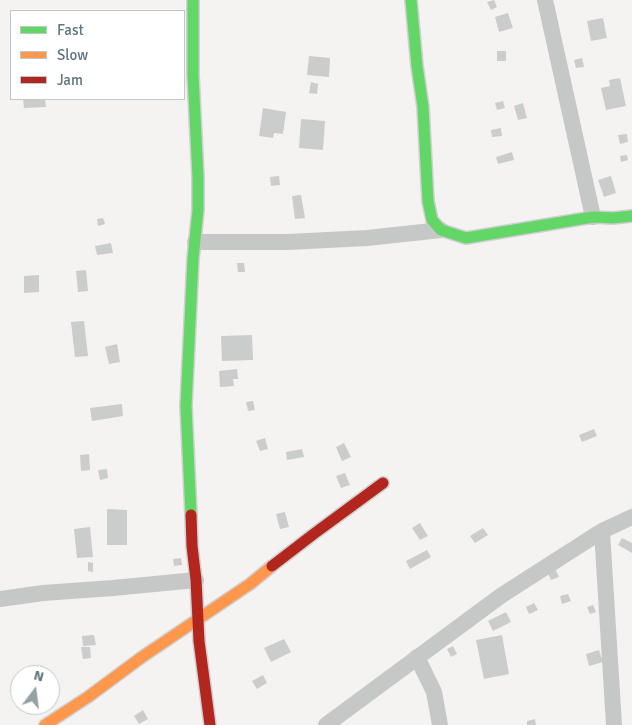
<!DOCTYPE html>
<html>
<head>
<meta charset="utf-8">
<style>
	body { margin:0 }
	#map { position:relative; width:632px; height:725px; overflow:hidden; background:#f4f3f2; font-family:Signika,sans-serif }
	canvas { display:block }
	.legend { position:absolute; left:10px; top:10px; width:175px; height:90px; box-sizing:border-box; background:#fff; border:1px solid #bfc8cb; margin:0; padding:6px 9px; list-style:none; font-size:15px; color:#5f767c }
	.legend li { display:flex; align-items:center; gap:10px; height:25px }
	.legend b { width:25px; border:1px solid #bfc8cb }
	.north { position:absolute; left:10px; top:665px; width:50px; height:50px; box-sizing:border-box; background:#fff; border:1px solid #bfc8cb; border-radius:50%; rotate:15deg; font-size:14px; font-weight:700; line-height:20px; text-align:center; color:#5f767c }
	.north::after { content:''; display:block; margin:auto; width:18px; height:22px; background:#93a2a5; clip-path:polygon(50% 0,100% 100%,50% 72%,0 100%) }
</style>
</head>
<body>
<div id="map">
<canvas width="632" height="725"></canvas>
<ul class="legend">
<li><b style="height:6px;background:#63d668"></b>Fast</li>
<li><b style="height:6px;background:#ff974d"></b>Slow</li>
<li><b style="height:6px;background:#b3261e"></b>Jam</li>
</ul>
<div class="north">N</div>
</div>
<script>
const g = document.querySelector('canvas').getContext('2d');
g.lineJoin = 'round';
function fillPath(path, color) { g.fillStyle = color; g.fill(path, 'evenodd'); }
const toPath = rows => new Path2D(rows.map(r => 'M' + r).join(''));
function trace(path, color, width, dash) { g.strokeStyle = color; g.lineWidth = width; g.lineCap = dash ? 'butt' : 'round'; g.setLineDash(dash || []); g.stroke(path); }
fillPath(toPath([
	[494,0,497,7,491,10,487,2],
	[508,13,513,28,499,32,495,17],
	[603,18,607,38,591,41,587,21],
	[497,51,506,51,506,61,497,61],
	[309,56,330,58,329,77,307,75],
	[582,58,584,67,576,68,574,60],
	[620,78,626,106,606,110,601,88,610,86,609,80],
	[311,82,318,84,317,94,309,93],
	[23,99,45,99,46,107,24,108],
	[503,101,505,108,497,110,495,103],
	[523,103,527,118,518,120,514,106],
	[263,108,286,112,283,134,274,133,273,138,259,136],
	[301,119,325,121,323,150,299,148],
	[501,128,502,136,492,137,491,130],
	[627,134,628,142,620,144,618,135],
	[512,152,514,160,498,164,496,157],
	[627,155,628,160,621,162,620,156],
	[279,176,280,185,271,186,270,177],
	[611,176,616,193,604,197,598,180],
	[301,195,305,218,295,219,292,196],
	[103,218,105,224,98,226,97,219],
	[111,243,113,253,97,255,95,246],
	[237,263,244,263,245,272,238,272],
	[86,270,88,291,78,292,76,271],
	[39,275,39,292,24,293,24,276],
	[84,321,88,356,75,357,71,322],
	[252,335,253,360,222,361,221,336],
	[117,344,120,362,109,364,105,347],
	[237,369,238,379,233,379,234,386,220,387,219,371],
	[253,401,255,410,248,411,246,402],
	[122,404,123,416,92,421,90,408],
	[594,429,597,436,582,442,579,435],
	[265,438,268,449,260,451,256,441],
	[344,443,351,457,342,461,336,447],
	[302,449,304,457,287,460,286,452],
	[89,454,90,470,81,471,80,455],
	[107,469,108,478,100,480,98,470],
	[345,473,350,485,341,488,336,476],
	[107,509,127,510,127,545,107,545],
	[285,512,289,527,280,529,276,514],
	[420,523,428,536,420,540,412,528],
	[90,527,93,557,77,558,74,529],
	[483,528,488,535,475,543,470,536],
	[622,538,632,543,632,553,618,545],
	[427,550,431,557,410,569,406,561],
	[181,558,182,565,174,566,173,559],
	[88,562,93,563,93,572,88,571],
	[556,570,559,577,551,580,548,573],
	[568,594,571,601,562,604,560,596],
	[534,603,538,610,529,614,526,607],
	[593,605,596,612,590,614,587,607],
	[506,612,511,622,493,631,488,621],
	[94,635,96,645,83,646,82,636],
	[502,635,509,674,484,679,476,640],
	[284,639,291,652,271,662,264,648],
	[453,646,457,654,451,657,447,649],
	[81,647,90,647,91,658,83,659],
	[599,650,603,662,589,666,586,654],
	[263,675,267,683,257,689,252,681],
	[143,710,148,719,139,724,134,716],
	[535,719,536,725,527,725,527,721]
]), '#cbcccc');
const fast = toPath([
	[411,0,417,66,423,107,428,201,432,220,441,230,466,238,593,217,613,218,632,216],
	[191,515,186,406,193,259,198,210,198,177,193,75,193,0]
]);
const slow = toPath([
	[45,725,88,697,142,657,250,584,272,566]
]);
const jam = toPath([
	[191,515,192,546,196,580,199,641,210,725],
	[272,566,315,533,383,483]
]);
trace(fast, '#cfd0d0', 14);
trace(slow, '#cfd0d0', 14);
trace(jam, '#cfd0d0', 14);
trace(toPath([
	[545,0,593,217],
	[195,242,288,242,367,238,441,230],
	[602,531,614,725],
	[0,599,43,593,113,588,196,580],
	[417,657,434,692,440,725],
	[326,725,502,595,602,531,632,517]
]), '#c6c8c8', 16);
trace(fast, '#63d668', 11);
trace(slow, '#ff974d', 11);
trace(jam, '#b3261e', 11);
</script>
</body>
</html>
